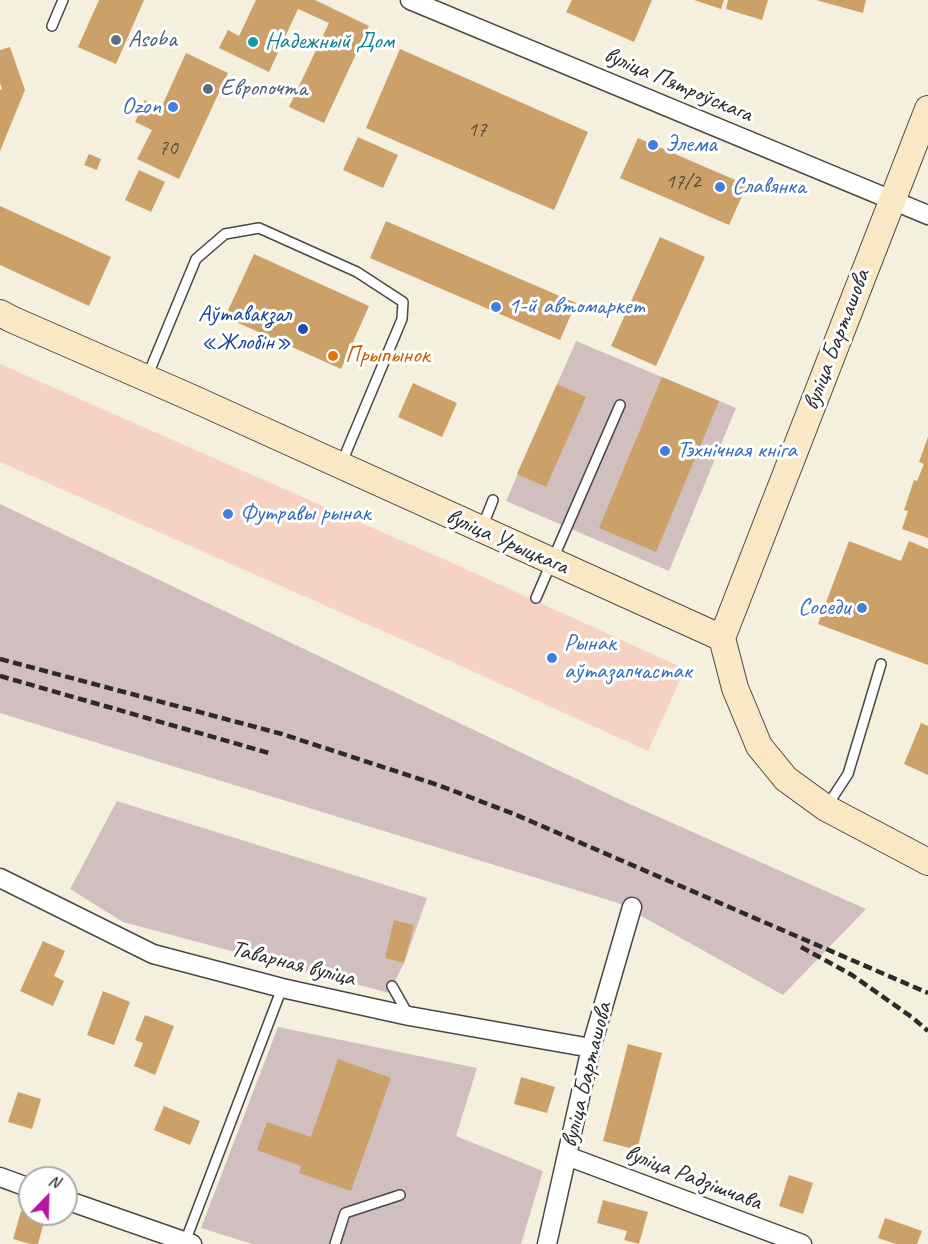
<!DOCTYPE html>
<html>
<head>
<meta charset="utf-8">
<style>
	body { margin:0 }
	#map { position:relative; width:928px; height:1244px; overflow:hidden; background:#f5efdd; font-family:Caveat,sans-serif }
	canvas { display:block }
	.north { position:absolute; left:18px; top:1166px; width:60px; height:60px; box-sizing:border-box; background:#fff; border:2px solid #aaa; border-radius:50%; rotate:23deg; font-size:16px; font-weight:700; line-height:24px; text-align:center; color:#2b2b2b }
	.north::after { content:''; display:block; margin:auto; width:21px; height:27px; background:#b5179e; clip-path:polygon(50% 0,100% 100%,50% 72%,0 100%) }
</style>
</head>
<body>
<div id="map">
<canvas width="928" height="1244"></canvas>
<div class="north">N</div>
</div>
<script>
const g = document.querySelector('canvas').getContext('2d');
g.lineJoin = 'round';
function fillPath(path, color) { g.fillStyle = color; g.fill(path, 'evenodd'); }
const toPath = rows => new Path2D(rows.map(r => 'M' + r).join(''));
function trace(path, color, width, dash) { g.strokeStyle = color; g.lineWidth = width; g.lineCap = dash ? 'butt' : 'round'; g.setLineDash(dash || []); g.stroke(path); }
function write(font, color, halo, rows, align = 'center') {
  g.font = font + ' Caveat,sans-serif'; g.lineWidth = 6; g.setLineDash([]); g.textBaseline = 'middle'; g.strokeStyle = halo; g.fillStyle = color; for (const [text, x, y, turn = 0] of rows) {
    g.save(); g.translate(x, y); g.rotate((+turn || 0) * Math.PI / 180); g.textAlign = isNaN(turn) ? turn : align; if (halo) g.strokeText(text, 0, 0); g.fillText(text, 0, 0); g.restore();
  }
}
fillPath(toPath([
	[0,364,457,565,685,669,648,751,419,647,0,462]
]), '#f6d2c5');
fillPath(toPath([
	[576,341,736,408,669,571,506,501],
	[0,504,625,802,866,909,783,995,618,903,0,713],
	[117,801,427,898,404,963,389,993,123,922,70,889],
	[278,1027,477,1068,456,1136,543,1171,521,1244,252,1244,201,1228]
]), '#d1bfbf');
fillPath(toPath([
	[99,0,144,0,116,64,78,47],
	[256,0,315,0,369,26,324,123,289,107,329,23,298,9,269,72,219,48,228,30,239,36],
	[572,0,652,0,634,42,566,12],
	[694,0,724,0,721,9],
	[728,0,768,0,762,20,726,9],
	[816,0,866,0,863,13],
	[10,47,25,90,0,151,0,90,2,89,0,83,0,50],
	[400,49,588,132,554,210,366,128],
	[186,53,228,73,179,179,137,159,152,130,135,122,145,100,161,108],
	[358,137,398,155,383,188,343,170],
	[638,138,747,185,729,225,620,178],
	[89,154,101,159,97,170,84,165],
	[139,170,165,182,151,212,125,200],
	[0,206,111,257,89,306,0,265],
	[386,221,576,303,560,340,370,258],
	[660,237,705,257,656,366,611,346],
	[254,254,369,306,341,369,225,317],
	[662,377,719,401,656,552,599,528],
	[413,383,457,403,442,437,398,417],
	[557,384,586,397,546,487,517,474],
	[928,437,928,538,902,529,908,511,904,510,914,480,917,481,924,464,919,462],
	[849,541,901,561,909,541,928,549,928,665,818,624],
	[921,723,928,726,928,775,904,764],
	[394,920,414,925,404,963,385,958],
	[43,941,65,951,54,976,64,981,53,1006,20,991],
	[103,991,130,1002,114,1045,87,1035],
	[145,1015,174,1026,155,1075,134,1066,143,1043,135,1040],
	[628,1044,662,1053,637,1150,603,1141],
	[338,1059,391,1078,351,1191,299,1173,301,1166,257,1150,267,1122,311,1137],
	[521,1077,555,1087,547,1113,514,1104],
	[18,1092,41,1099,32,1129,8,1122],
	[164,1106,200,1121,190,1145,154,1130],
	[789,1175,813,1183,803,1214,779,1206],
	[603,1200,648,1212,639,1244,624,1240,627,1231,597,1223],
	[21,1211,45,1218,38,1244,30,1244,13,1239],
	[885,1218,922,1231,917,1244,896,1244,878,1238]
]), '#cca169');
const lane = toPath([
	[52,26,63,0],
	[147,377,196,259,225,234,259,228,357,272,403,302,402,319,342,462],
	[482,528,493,500],
	[536,598,620,405],
	[827,806,848,774,881,664],
	[392,986,409,1016],
	[185,1242,282,988],
	[335,1244,345,1213,400,1195]
]);
const street = toPath([
	[410,0,928,215],
	[0,878,153,954,282,988,409,1016,591,1048],
	[567,1156,802,1244],
	[0,1177,30,1188],
	[66,1200,192,1244],
	[547,1244,591,1048,632,907]
]);
const secondary = toPath([
	[0,313,11,319,192,398,722,638],
	[722,638,928,109],
	[722,638,735,688,759,746,786,779,826,808,928,862]
]);
trace(lane, '#494846', 12);
trace(street, '#494846', 21);
trace(secondary, '#494846', 28);
trace(lane, '#fff', 9);
trace(street, '#fff', 18);
trace(secondary, '#fae7c3', 26);
trace(toPath([
	[0,659,282,734,438,785,514,814,928,993],
	[0,676,269,753],
	[801,947,852,975,913,1018,928,1031]
]), '#2b2b2b', 4.5, [9, 4.5]);
for (const [x, y, r, color] of [
	[116,40,6,"#5c6f8a"],
	[253,42,6,"#0f9aa8"],
	[208,89,6,"#5c6f8a"],
	[173,107,6,"#3f7fe0"],
	[653,145,6,"#3f7fe0"],
	[720,187,6,"#3f7fe0"],
	[496,307,6,"#3f7fe0"],
	[303,329,6,"#1a4fb4"],
	[333,356,6,"#e8710a"],
	[665,451,6,"#3f7fe0"],
	[228,514,6,"#3f7fe0"],
	[862,608,6,"#3f7fe0"],
	[552,658,6,"#3f7fe0"]
]) { const dot = new Path2D(); dot.arc(x, y, r, 0, 2 * Math.PI); g.fillStyle = color; g.fill(dot); trace(dot, '#fff', 2); }
write('21px', '#53483a', null, [
	["17",477,130],
	["70",168,148],
	["17/2",683,182]
]);
write('24px', '#4e5e75', '#fff', [
	["Asoba",128,40],
	["Европочта",220,89]
], 'left');
write('24px', '#0d838f', '#fff', [
	["Надежный Дом",265,42]
], 'left');
write('24px', '#2b2b2b', '#fff', [
	["вуліца Пятроўскага",678,85,23],
	["вуліца Барташова",837,340,-69],
	["вуліца Урыцкага",507,542,24],
	["Таварная вуліца",293,964,14],
	["вуліца Барташова",587,1075,-76],
	["вуліца Радзішчава",693,1178,21]
]);
write('24px', '#366cbe', '#fff', [
	["Ozon",161,107,"right"],
	["Элема",665,145],
	["Славянка",732,187],
	["1-й автомаркет",508,307],
	["Тэхнічная кніга",677,451],
	["Футравы рынак",240,514],
	["Соседи",850,608,"right"],
	["Рынак",564,644],
	["аўтазапчастак",564,672]
], 'left');
write('24px', '#164399', '#fff', [
	["Аўтавакзал",291,315],
	["«Жлобін»",291,343]
], 'right');
write('24px', '#c56008', '#fff', [
	["Прыпынок",345,356]
], 'left');
</script>
</body>
</html>
